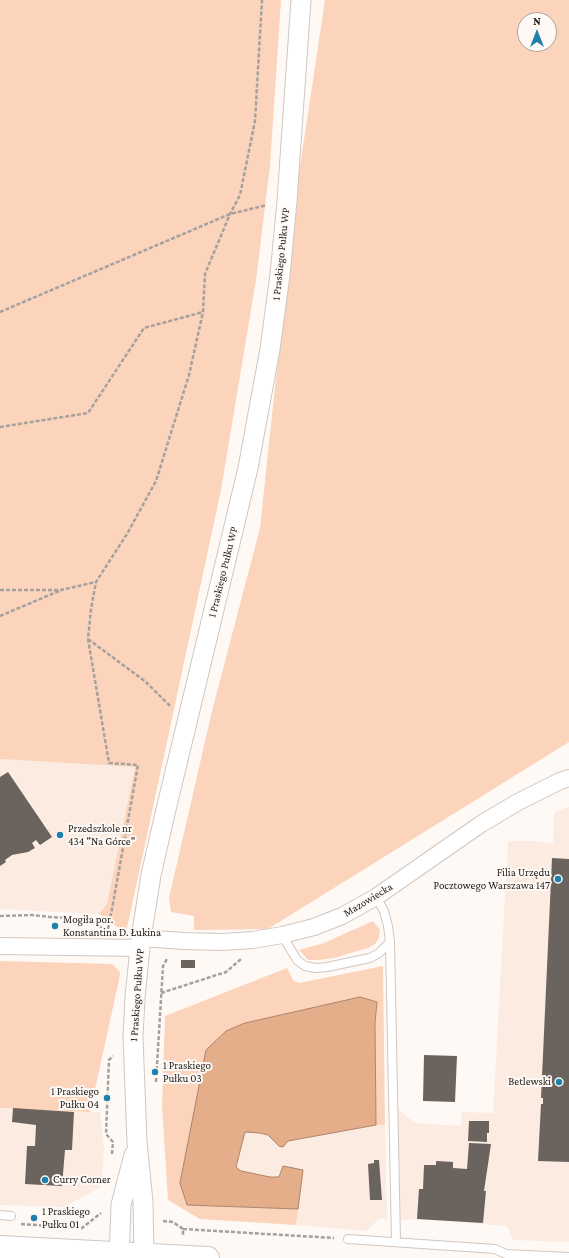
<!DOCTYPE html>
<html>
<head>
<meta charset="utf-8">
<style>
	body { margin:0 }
	#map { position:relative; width:569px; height:1258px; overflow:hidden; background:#fef9f5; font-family:"Crimson Pro",serif }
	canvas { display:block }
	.north { position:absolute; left:517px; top:12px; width:40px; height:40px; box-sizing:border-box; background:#fef9f5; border:1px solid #a7a3a0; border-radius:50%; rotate:0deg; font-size:11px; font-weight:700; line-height:16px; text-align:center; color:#252220 }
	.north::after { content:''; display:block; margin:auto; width:14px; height:18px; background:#2080ac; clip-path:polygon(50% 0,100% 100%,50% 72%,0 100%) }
</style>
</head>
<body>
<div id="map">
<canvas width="569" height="1258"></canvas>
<div class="north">N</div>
</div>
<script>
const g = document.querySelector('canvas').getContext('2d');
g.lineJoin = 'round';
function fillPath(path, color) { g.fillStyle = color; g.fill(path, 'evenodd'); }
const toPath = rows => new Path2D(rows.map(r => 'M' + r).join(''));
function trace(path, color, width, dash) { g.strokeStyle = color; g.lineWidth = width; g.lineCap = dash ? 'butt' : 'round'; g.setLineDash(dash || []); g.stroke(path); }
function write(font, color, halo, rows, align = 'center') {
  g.font = font + ' "Crimson Pro",serif'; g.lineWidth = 4; g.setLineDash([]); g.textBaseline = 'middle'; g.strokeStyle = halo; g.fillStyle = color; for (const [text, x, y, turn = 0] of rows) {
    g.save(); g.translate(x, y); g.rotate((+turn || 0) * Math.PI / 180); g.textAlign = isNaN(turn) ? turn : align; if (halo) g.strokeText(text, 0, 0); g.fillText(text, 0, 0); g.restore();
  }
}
fillPath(toPath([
	[0,759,135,767,107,904,99,914,0,909],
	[569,807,569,1242,513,1240,507,1226,417,1219,399,1220,398,1109,415,1123,461,1126,462,1112,493,1113,508,841,534,841,553,844,554,813],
	[0,1108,90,1112,100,1112,104,1151,101,1187,64,1207,0,1205],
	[376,1125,385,1125,387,1219,379,1219,366,1231,296,1225,302,1170,279,1177,270,1177,241,1171,236,1167,245,1131,260,1133,269,1135,274,1142,283,1147,288,1141]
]), '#fcebe1');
fillPath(toPath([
	[0,0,281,0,270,166,256,280,221,490,126,933,99,914,107,904,135,767,0,759],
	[325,0,569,0,569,742,268,929,194,930,194,916,171,912,169,898,212,711,260,528,295,200],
	[525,20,549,20,549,44,525,44],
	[373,921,380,930,379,938,375,944,368,948,334,958,319,960,308,960,299,950,324,943],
	[0,961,112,964,120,972,119,980,90,1112,0,1108],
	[383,966,385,1125,376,1125,375,1023,377,1002,360,997,245,1023,226,1031,187,1205,298,1209,296,1225,200,1219,168,1200,162,1107,165,1016,287,968,293,980,299,983]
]), '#fbd4bb');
const water = toPath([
	[360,997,377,1002,375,1023,376,1125,288,1141,283,1147,279,1146,268,1135,260,1133,245,1132,236,1167,241,1171,270,1177,279,1177,283,1166,303,1170,298,1209,187,1205,180,1183,206,1050,226,1031,245,1023,360,997]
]);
fillPath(water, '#e5ae8b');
trace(water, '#ab846b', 1);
fillPath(toPath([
	[8,772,52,837,40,845,36,840,32,843,35,848,28,852,12,855,5,860,6,862,0,866,0,777],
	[552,858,569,859,569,1162,538,1161,541,1104,543,1104,543,1098,541,1098],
	[181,960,195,960,195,968,181,968],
	[424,1055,457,1056,455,1102,423,1101],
	[13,1108,74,1112,72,1150,65,1150,62,1186,25,1184,27,1146,35,1146,36,1125,12,1122],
	[469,1121,489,1121,489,1133,487,1133,487,1142,468,1141],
	[469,1143,491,1144,484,1191,486,1191,483,1223,417,1219,419,1189,423,1189,424,1165,436,1165,436,1161,453,1162,453,1168,467,1169],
	[374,1160,379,1160,382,1200,370,1200,368,1164,374,1163]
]), '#6b635e');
const service = toPath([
	[376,897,384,911,388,926,390,942,396,1242],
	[282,935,297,960,305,966,316,968,327,967,370,958,379,953,390,942],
	[0,1215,11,1216],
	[348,1239,495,1249,506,1254,569,1257]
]);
const minor = toPath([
	[141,938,184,941,222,942,253,940,282,935,314,927,342,916,376,897,481,824,518,802,560,781,569,778],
	[0,946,140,948]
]);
const tertiary = toPath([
	[119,1258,121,1205,134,1155],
	[144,1258,143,1202,137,1142,133,1037,135,997,141,938,151,875,164,818,248,468,270,349,280,275,287,201,301,0]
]);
const primary = toPath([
	[0,1247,208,1258]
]);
trace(service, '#d0c7c1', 10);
trace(minor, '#d0c7c1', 18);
trace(tertiary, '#d0c7c1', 21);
trace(primary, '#d0c7c1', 24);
trace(toPath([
	[0,312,230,214,267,205],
	[0,427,88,413,144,328,203,312],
	[0,590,61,590,96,582],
	[0,616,59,591],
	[88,639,146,682,170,706],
	[0,916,32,915,50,917,90,919,104,930],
	[108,929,112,909,138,765,109,763,88,639,91,609,96,582,127,534,156,481,189,375,203,312,205,274,230,214,240,195,255,121,262,0],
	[161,993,226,972,241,959],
	[156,1082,163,966,167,959],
	[112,1154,113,1142,106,1134,109,1060,113,1056],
	[163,1221,173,1222,183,1229,183,1236],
	[21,1224,82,1228,101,1213],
	[183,1229,334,1238]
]), '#a5a19e', 2.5, [4, 2]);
trace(service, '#fff', 8);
trace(minor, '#fff', 16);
trace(tertiary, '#fff', 19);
trace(primary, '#fff', 22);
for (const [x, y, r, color] of [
	[60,835,4,"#2080ac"],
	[558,879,4,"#2080ac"],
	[55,926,4,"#2080ac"],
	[155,1072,4,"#2080ac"],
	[559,1082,4,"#2080ac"],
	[107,1098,4,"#2080ac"],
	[45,1180,4,"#2080ac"],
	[34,1218,4,"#2080ac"]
]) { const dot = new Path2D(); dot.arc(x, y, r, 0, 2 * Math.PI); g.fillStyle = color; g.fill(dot); trace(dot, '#fef9f5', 1.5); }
write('11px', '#252220', '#fef9f5', [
	["1 Praskiego Pułku WP",281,254,-84],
	["1 Praskiego Pułku WP",223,572,-76],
	["Mazowiecka",368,900,-31],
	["1 Praskiego Pułku WP",137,995,-86]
]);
write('11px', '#252220', '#fef9f5', [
	["Przedszkole nr",68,829],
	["434 \"Na Górce\"",68,842],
	["Filia Urzędu",550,873,"right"],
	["Pocztowego Warszawa 147",550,886,"right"],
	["Mogiła por.",63,920],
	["Konstantina D. Łukina",63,933],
	["1 Praskiego",163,1066],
	["Pułku 03",163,1079],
	["Betlewski",551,1082,"right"],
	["1 Praskiego",99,1092,"right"],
	["Pułku 04",99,1105,"right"],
	["Curry Corner",53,1180],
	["1 Praskiego",42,1212],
	["Pułku 01",42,1225]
], 'left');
</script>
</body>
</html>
